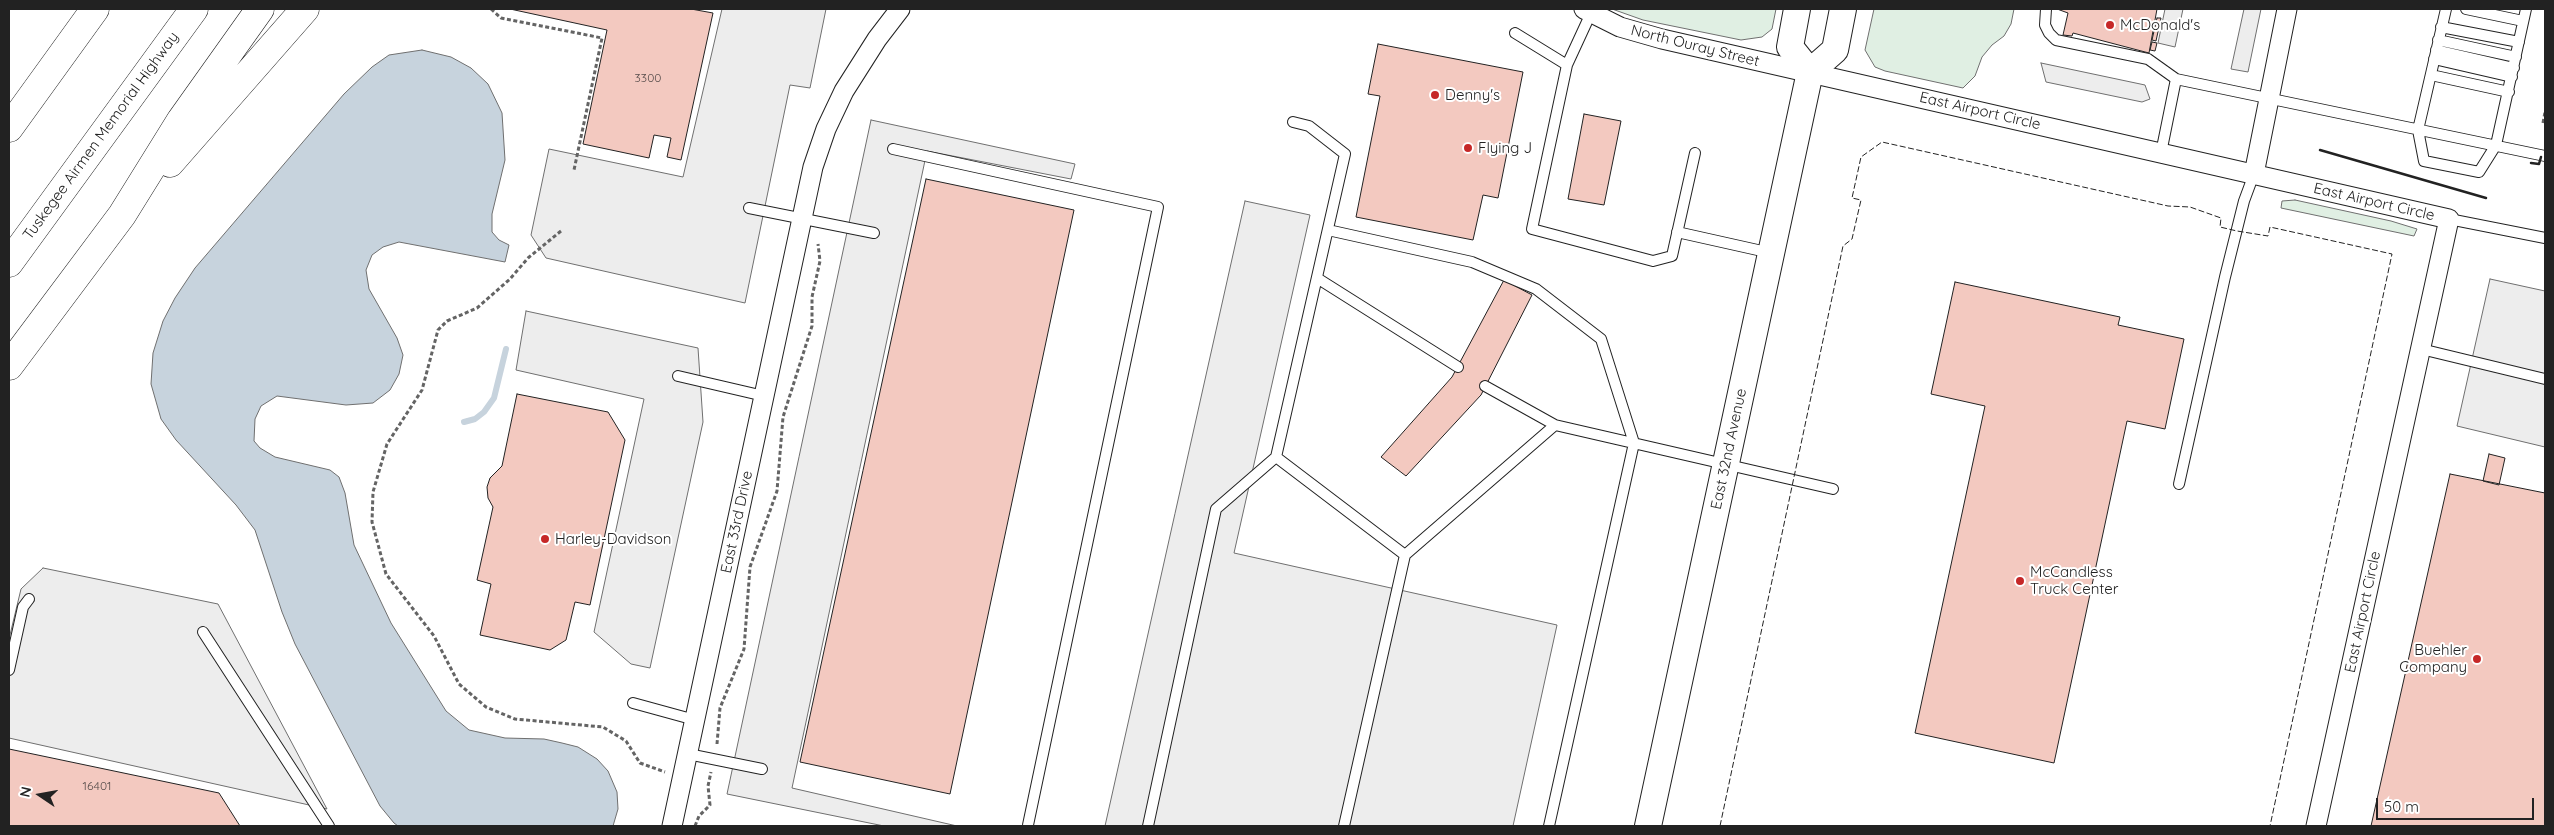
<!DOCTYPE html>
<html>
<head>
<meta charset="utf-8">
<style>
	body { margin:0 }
	#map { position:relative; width:2554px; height:835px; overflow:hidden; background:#fff; font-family:Quicksand,sans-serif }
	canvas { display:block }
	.frame { position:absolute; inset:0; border:10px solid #222; pointer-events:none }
	.north { position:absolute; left:15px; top:770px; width:50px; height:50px; -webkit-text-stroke:4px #fff; paint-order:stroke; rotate:282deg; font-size:14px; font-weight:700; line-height:20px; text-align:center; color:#222 }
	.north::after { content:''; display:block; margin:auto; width:18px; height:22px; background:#222; clip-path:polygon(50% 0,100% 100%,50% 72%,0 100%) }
	.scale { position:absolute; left:2376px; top:798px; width:158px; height:22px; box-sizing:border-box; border:2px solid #222; border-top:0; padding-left:6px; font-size:15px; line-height:18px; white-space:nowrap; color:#222; -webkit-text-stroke:4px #fff; paint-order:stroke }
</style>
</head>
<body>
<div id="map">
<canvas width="2554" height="835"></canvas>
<div class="frame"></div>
<div class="north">N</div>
<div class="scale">50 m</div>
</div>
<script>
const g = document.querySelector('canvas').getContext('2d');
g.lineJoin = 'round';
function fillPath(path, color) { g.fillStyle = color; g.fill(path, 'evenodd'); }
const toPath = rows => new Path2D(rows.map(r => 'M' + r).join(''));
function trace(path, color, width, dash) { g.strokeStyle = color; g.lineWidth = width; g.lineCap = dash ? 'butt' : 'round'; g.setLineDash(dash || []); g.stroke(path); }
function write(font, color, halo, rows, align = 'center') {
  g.font = font + ' Quicksand,sans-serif'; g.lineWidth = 4; g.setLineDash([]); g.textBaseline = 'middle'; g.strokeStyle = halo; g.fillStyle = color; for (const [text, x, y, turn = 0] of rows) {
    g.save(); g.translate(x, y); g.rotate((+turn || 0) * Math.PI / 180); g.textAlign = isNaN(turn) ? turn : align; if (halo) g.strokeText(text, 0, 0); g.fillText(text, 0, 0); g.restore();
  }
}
const green = toPath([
	[1612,9,1776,9,1772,29,1762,37,1741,40,1643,20,1612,9],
	[1874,9,2014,9,2011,24,2004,36,1992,45,1982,57,1975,76,1963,88,1885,71,1875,67,1865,50,1874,9],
	[2295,200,2391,221,2417,229,2414,236,2281,208,2282,201,2295,200]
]);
fillPath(green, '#e0efe3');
trace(green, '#6f6f6f', 1);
const parking = toPath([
	[722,9,826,9,810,88,790,85,745,303,546,258,531,235,549,149,683,177,722,9],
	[2165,9,2183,9,2175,47,2158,43,2165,9],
	[2244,9,2261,9,2248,72,2231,69,2244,9],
	[2041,63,2145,85,2150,99,2142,102,2046,82,2041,63],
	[871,120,1075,164,1071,179,927,151,792,788,957,826,884,826,727,794,871,120],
	[1245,201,1310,215,1234,553,1557,625,1513,826,1105,826,1245,201],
	[2490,279,2545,291,2545,447,2457,426,2490,279],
	[526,311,698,348,703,422,650,668,631,664,594,632,644,399,516,370,526,311],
	[43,568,218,604,327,809,9,738,9,639,21,589,43,568]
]);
fillPath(parking, '#ededed');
trace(parking, '#6f6f6f', 1);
const water = toPath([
	[422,50,451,57,471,68,488,84,502,113,505,160,492,214,492,232,499,240,509,245,505,262,399,242,383,247,372,255,366,270,369,289,397,338,403,355,399,374,390,390,373,403,346,405,277,396,261,406,255,419,254,441,260,448,275,457,330,470,339,477,345,493,354,545,391,623,446,711,469,730,505,738,544,739,562,743,578,747,597,759,608,771,617,792,618,809,613,826,398,826,394,823,380,806,295,644,282,612,255,530,236,505,176,440,161,419,151,384,153,353,163,321,175,298,195,268,344,94,372,67,389,55,422,50]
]);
fillPath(water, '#c7d3dd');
trace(water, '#6f6f6f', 1);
trace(toPath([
	[464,422,475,419,484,412,494,398,506,349]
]), '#c7d3dd', 6);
const building = toPath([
	[510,9,691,9,713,13,681,160,667,157,671,138,654,135,649,158,583,144,607,30,510,9],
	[2057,9,2157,9,2149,53,2073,33,2072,36,2063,35,2068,13,2057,9],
	[2157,18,2161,18,2156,41,2152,40,2157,18],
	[2152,42,2157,43,2155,51,2150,50,2152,42],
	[1378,44,1523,72,1498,198,1483,195,1473,240,1356,217,1380,96,1368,94,1378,44],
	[1584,114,1621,121,1604,205,1568,199,1584,114],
	[926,179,1074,210,950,794,800,762,926,179],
	[1504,280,1532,295,1481,395,1406,476,1381,457,1452,377,1504,280],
	[1955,282,2120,317,2118,325,2184,339,2165,429,2127,421,2054,763,1915,733,1985,406,1931,394,1955,282],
	[517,394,608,412,625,440,590,605,575,602,566,640,550,650,480,635,491,584,477,580,493,507,488,498,487,487,490,478,502,466,517,394],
	[2489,454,2505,458,2499,485,2483,481,2489,454],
	[2450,474,2545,493,2545,826,2371,826,2450,474],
	[9,749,219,793,240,826,9,826,9,749]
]);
fillPath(building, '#f3c9c0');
trace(building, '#222', 1);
const lane = toPath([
	[2046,9,2045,25,2049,33,2056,40,2148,59,2176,79],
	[2446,9,2418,130,2424,161,2479,172,2496,145,2526,9],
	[2466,9,2523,21],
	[1591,13,1567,65,1532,229,1653,261,1672,256,1695,153],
	[2441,27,2519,42],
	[1515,33,1567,65],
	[2438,40,2516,57],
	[2436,50,2514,68],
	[2434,59,2512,77],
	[2431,75,2509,92],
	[1293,122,1309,126,1345,154,1276,457,1405,555],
	[893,149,1158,207,1028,825],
	[2161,153,2176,79,2545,156],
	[749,208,874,233],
	[2449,219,2545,238],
	[1328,230,1472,262,1536,289,1601,339,1634,443,1549,826],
	[1677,232,1771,253],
	[1317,278,1458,367],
	[2421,349,2545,379],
	[678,376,764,396],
	[1485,386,1555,425],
	[2179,484,2225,277,2244,201,2254,174],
	[203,632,329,826],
	[9,670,23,607,29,599],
	[633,703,695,720],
	[688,754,762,769],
	[1148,826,1216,509,1276,457],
	[1344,826,1405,555,1555,425,1833,489]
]);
const street = toPath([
	[1584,9,1620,27,1662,39,2449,219,2316,826],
	[2254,174,2287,9],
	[672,826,813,167,826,129,844,91,877,39,900,9]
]);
const secondary = toPath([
	[1797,9,1790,47,1810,72],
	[1648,826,1810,72,1835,50,1843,9]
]);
const highway = toPath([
	[9,128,95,9],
	[170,163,305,9],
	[9,263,194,9],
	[9,366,122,215,181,120,260,9]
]);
trace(lane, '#222', 12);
trace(street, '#222', 21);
trace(secondary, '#222', 28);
trace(highway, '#222', 29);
trace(toPath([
	[491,9,501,18,602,38,574,170],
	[2543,123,2545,112],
	[561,231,528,258,510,279,477,308,447,321,438,330,422,390,387,444,373,492,372,522,386,574,434,636,459,684,486,707,515,719,603,727,626,741,640,763,665,772],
	[717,744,720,708,744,649,750,567,777,491,783,417,812,326,812,297,820,261,818,244],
	[695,826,699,816,710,805,708,786,711,772]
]), '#646464', 3, [4, 2.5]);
trace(lane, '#fff', 10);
trace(street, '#fff', 19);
trace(secondary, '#fff', 26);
trace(highway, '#fff', 28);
trace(toPath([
	[1720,826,1843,246,1852,239,1861,200,1852,198,1861,157,1882,142,2168,206,2190,207,2221,218,2220,227,2237,231,2268,236,2270,227,2392,254,2270,826]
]), '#222', 1, [6, 2.5]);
trace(toPath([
	[2320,150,2486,198],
	[2531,163,2539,164,2541,157]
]), '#222', 2.5);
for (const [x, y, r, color] of [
	[2110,25,5,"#c62828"],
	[1435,95,5,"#c62828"],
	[1468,148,5,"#c62828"],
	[545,539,5,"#c62828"],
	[2020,581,5,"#c62828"],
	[2477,659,5,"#c62828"]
]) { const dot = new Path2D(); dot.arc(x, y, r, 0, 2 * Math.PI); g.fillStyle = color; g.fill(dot); trace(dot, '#fff', 2); }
write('12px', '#564c4a', null, [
	["3300",648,78],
	["16401",97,786]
]);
write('15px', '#222', '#fff', [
	["McDonald's",2120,25],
	["Denny's",1445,95],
	["Flying J",1478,148],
	["Harley-Davidson",555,539],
	["McCandless",2030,572],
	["Truck Center",2030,589],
	["Buehler",2467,650,"right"],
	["Company",2467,667,"right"]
], 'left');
write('15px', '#222', '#fff', [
	["North Ouray Street",1695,46,14],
	["East Airport Circle",1980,111,13],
	["Tuskegee Airmen Memorial Highway",101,136,-54],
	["East Airport Circle",2374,202,13],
	["East 32nd Avenue",1729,449,-78],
	["East 33rd Drive",737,522,-78],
	["East Airport Circle",2363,612,-78]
]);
</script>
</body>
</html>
